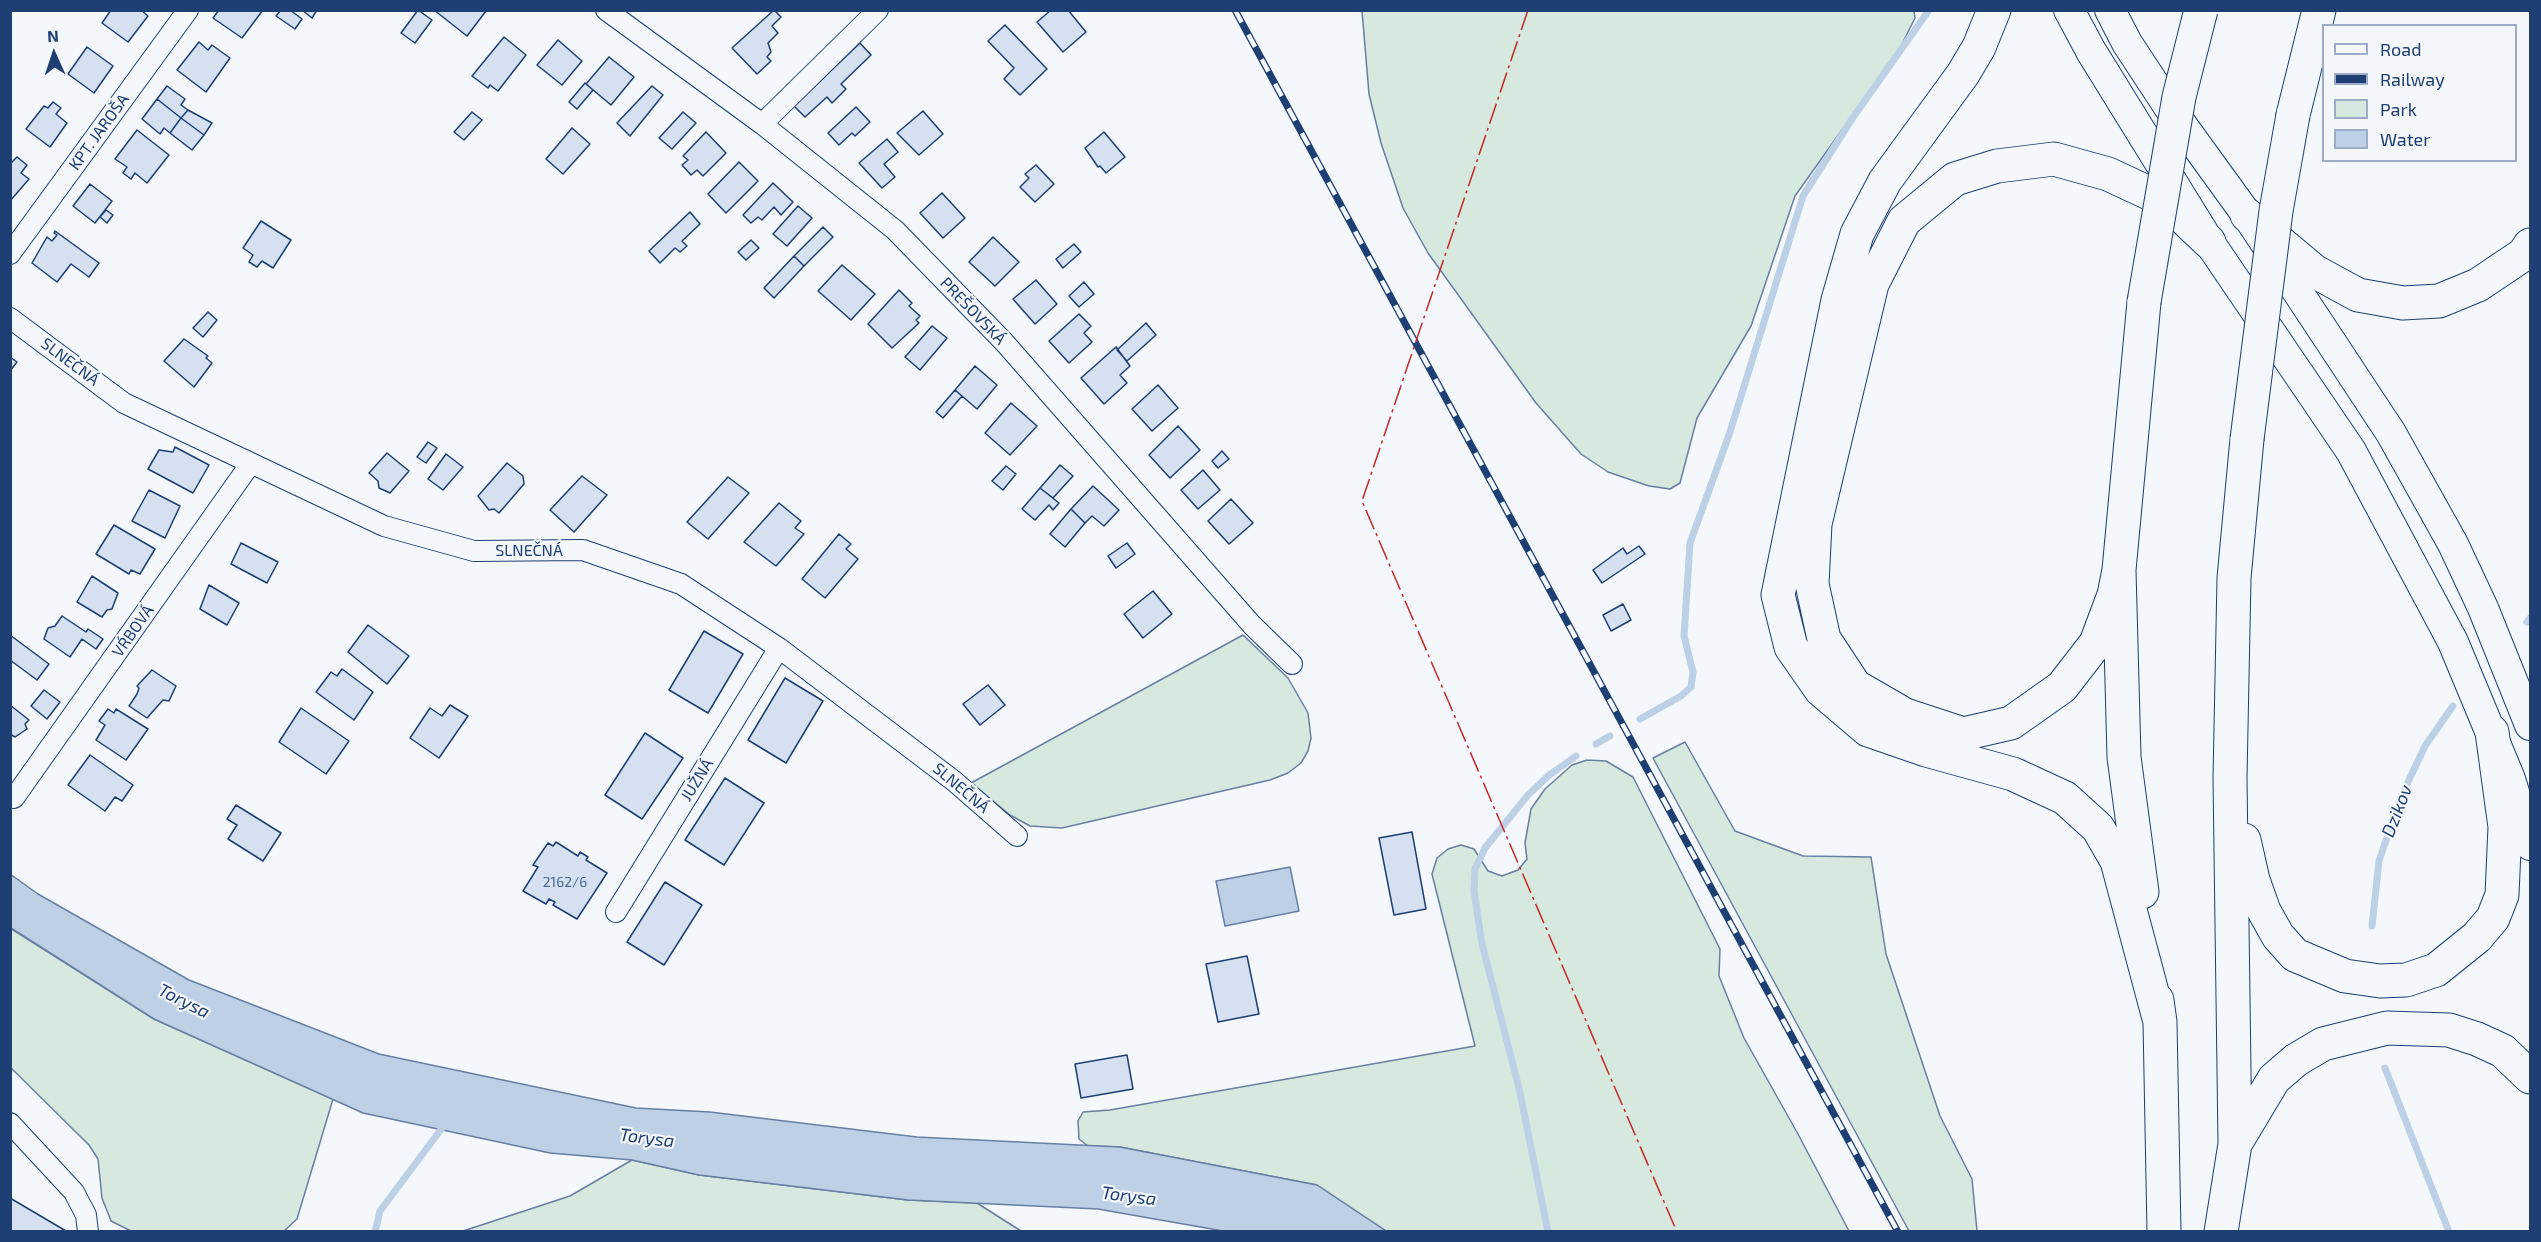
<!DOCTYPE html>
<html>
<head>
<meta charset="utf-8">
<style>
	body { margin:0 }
	#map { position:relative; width:2541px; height:1242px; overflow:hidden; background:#f4f7fb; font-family:"Exo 2",sans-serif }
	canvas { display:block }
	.frame { position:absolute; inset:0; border:12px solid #1d3f73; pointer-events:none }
	.legend { position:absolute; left:2322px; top:24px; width:195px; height:138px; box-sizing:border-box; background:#f4f7fb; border:2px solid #9eadc5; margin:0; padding:8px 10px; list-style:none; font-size:18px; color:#1d3f73 }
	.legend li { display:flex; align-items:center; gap:12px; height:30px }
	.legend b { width:30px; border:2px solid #9eadc5 }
	.north { position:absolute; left:24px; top:24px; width:60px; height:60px; -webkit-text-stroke:4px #f4f7fb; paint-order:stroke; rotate:357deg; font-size:16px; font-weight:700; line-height:24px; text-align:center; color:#1d3f73 }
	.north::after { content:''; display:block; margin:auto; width:21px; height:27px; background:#1d3f73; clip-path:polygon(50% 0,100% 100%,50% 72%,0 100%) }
</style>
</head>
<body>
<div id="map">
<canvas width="2541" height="1242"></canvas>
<div class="frame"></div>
<ul class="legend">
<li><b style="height:8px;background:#f4f7fb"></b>Road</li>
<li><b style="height:8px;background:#1d3f73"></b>Railway</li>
<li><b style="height:16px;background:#d7e8df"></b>Park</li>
<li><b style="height:16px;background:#bed0e5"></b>Water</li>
</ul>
<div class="north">N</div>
</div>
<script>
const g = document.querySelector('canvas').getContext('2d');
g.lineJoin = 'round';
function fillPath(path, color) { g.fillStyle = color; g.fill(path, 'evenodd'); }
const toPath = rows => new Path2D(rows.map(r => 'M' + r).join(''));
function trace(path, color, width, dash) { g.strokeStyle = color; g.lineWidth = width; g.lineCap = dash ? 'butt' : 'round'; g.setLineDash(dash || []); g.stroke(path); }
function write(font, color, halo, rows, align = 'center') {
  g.font = font + ' "Exo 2",sans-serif'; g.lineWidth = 4.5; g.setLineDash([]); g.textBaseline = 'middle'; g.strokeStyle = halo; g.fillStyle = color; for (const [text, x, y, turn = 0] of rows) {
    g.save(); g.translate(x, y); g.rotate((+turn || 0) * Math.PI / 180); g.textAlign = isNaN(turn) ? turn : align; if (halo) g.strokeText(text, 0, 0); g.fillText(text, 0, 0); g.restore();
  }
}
const green = toPath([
	[1362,11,1914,11,1915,18,1900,48,1795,196,1751,326,1697,418,1680,483,1670,489,1649,486,1608,472,1581,454,1536,403,1428,253,1403,208,1381,143,1369,94,1362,11],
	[1243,635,1288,678,1308,713,1311,738,1308,751,1301,763,1288,773,1270,780,1062,828,1030,826,1010,815,971,783,1243,635],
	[1685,742,1735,831,1803,856,1871,857,1886,954,1940,1116,1972,1179,1977,1231,1909,1231,1653,758,1685,742],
	[1587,760,1606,761,1633,777,1720,949,1719,976,1744,1038,1798,1134,1849,1231,1386,1231,1317,1185,1120,1147,1088,1146,1079,1139,1078,1121,1083,1112,1110,1110,1475,1046,1432,874,1437,858,1448,849,1461,845,1474,849,1488,871,1502,876,1518,870,1527,859,1525,843,1531,809,1545,789,1572,765,1587,760],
	[10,928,154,1019,333,1099,297,1219,283,1232,131,1231,111,1221,102,1198,98,1159,89,1145,11,1068,10,928],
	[632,1160,699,1175,908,1200,977,1203,1021,1231,460,1232,570,1196,632,1160]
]);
fillPath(green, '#d7e8df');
trace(green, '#687fa3', 1.5);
const water = toPath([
	[1290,867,1299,911,1225,926,1216,881,1290,867],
	[10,874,38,894,189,980,379,1054,636,1108,710,1112,917,1137,1120,1147,1317,1185,1386,1231,1223,1231,1098,1209,908,1200,699,1175,632,1160,550,1153,363,1113,154,1019,11,928,10,874]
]);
fillPath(water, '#bed0e5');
trace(water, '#687fa3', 1.5);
trace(toPath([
	[2527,622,2530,618],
	[1640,719,1681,696,1691,687,1693,672,1684,636,1690,543,1729,435,1803,196,1852,119,1929,10],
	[1596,744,1610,736],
	[2372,926,2379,861,2400,799,2425,746,2453,706],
	[2385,1068,2449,1232],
	[375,1232,380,1211,445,1124],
	[1548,1232,1519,1088,1482,944,1474,891,1475,869,1485,848,1528,795,1548,776,1576,756]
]), '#bed0e5', 7);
const building = toPath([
	[111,10,141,10,148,16,128,42,102,23,111,10],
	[219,10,263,10,242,38,213,18,219,10],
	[281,10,290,10,302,19,295,29,276,16,281,10],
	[302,10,317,10,312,18,302,10],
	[418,10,432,20,415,43,401,33,418,10],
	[434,10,485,10,486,11,467,36,434,10],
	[774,10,781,17,772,26,778,33,768,43,771,52,767,57,771,61,757,74,732,48,774,10],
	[1051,10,1068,10,1086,32,1063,52,1037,22,1051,10],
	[1005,25,1047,69,1020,95,1004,79,1014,68,988,41,1005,25],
	[504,37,526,55,498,91,490,85,488,88,472,76,504,37],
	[558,40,582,61,562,85,537,65,558,40],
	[199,42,208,50,212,45,230,58,206,92,177,70,199,42],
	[860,43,871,55,841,84,846,89,832,103,827,97,805,117,794,106,860,43],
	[87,47,113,66,94,93,68,74,87,47],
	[609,57,634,77,611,105,586,84,609,57],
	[585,83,593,90,577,109,569,102,585,83],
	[167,86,185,99,181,105,188,110,181,118,157,99,167,86],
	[652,86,663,95,630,136,617,123,652,86],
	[157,99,181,118,170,133,164,128,160,134,142,119,157,99],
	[53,102,61,108,56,114,67,123,50,147,26,129,44,106,48,108,53,102],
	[856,107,870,122,855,136,852,133,839,145,828,133,856,107],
	[188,110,212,123,204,135,181,118,188,110],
	[923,111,943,134,919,155,897,133,923,111],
	[472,112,482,120,464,140,454,132,472,112],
	[683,112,696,123,672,149,659,138,683,112],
	[181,118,204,135,192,150,170,133,181,118],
	[572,128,590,144,563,174,546,159,572,128],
	[137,130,169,155,147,183,135,173,131,179,123,173,127,167,115,159,137,130],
	[706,132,726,153,703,176,697,170,691,175,682,165,688,160,683,156,706,132],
	[1104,132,1125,157,1106,173,1100,166,1098,167,1085,148,1104,132],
	[887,139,898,152,884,164,895,177,882,188,859,163,887,139],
	[17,157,27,165,21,173,29,179,10,201,10,164,17,157],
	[739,162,758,181,726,213,708,194,739,162],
	[1036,165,1054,184,1035,202,1020,187,1029,178,1025,174,1036,165],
	[773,183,793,202,781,215,774,207,762,220,758,217,751,223,743,215,773,183],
	[90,184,112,201,95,223,73,206,90,184],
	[942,193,965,218,943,238,920,213,942,193],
	[798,206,812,218,787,246,773,234,798,206],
	[106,210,113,215,107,223,100,217,106,210],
	[690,212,700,224,682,241,687,246,680,252,675,248,660,263,649,251,690,212],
	[261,221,291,240,273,268,262,261,257,267,249,262,253,255,243,248,261,221],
	[823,227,833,237,804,266,794,256,823,227],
	[55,231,99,263,89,277,71,264,57,282,32,263,47,237,52,241,57,235,54,233,55,231],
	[993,237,1019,262,995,286,969,262,993,237],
	[751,240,759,248,746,260,738,252,751,240],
	[1074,244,1081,252,1063,268,1056,259,1074,244],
	[794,256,804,266,774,298,764,288,794,256],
	[842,265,875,294,851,320,818,291,842,265],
	[1036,280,1057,304,1035,324,1013,299,1036,280],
	[1084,282,1094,294,1079,307,1069,296,1084,282],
	[899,290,912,303,909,306,920,316,916,320,919,323,892,348,868,324,899,290],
	[208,312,217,320,203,337,193,328,208,312],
	[1079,314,1091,326,1084,333,1092,342,1069,363,1049,341,1079,314],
	[1146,323,1156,335,1127,361,1117,350,1146,323],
	[932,326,947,338,920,370,905,357,932,326],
	[184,339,208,356,206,358,212,363,194,387,164,361,184,339],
	[1116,347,1130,366,1120,375,1127,383,1104,404,1081,378,1116,347],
	[10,357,17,362,10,371,10,357],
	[975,366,997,385,977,409,955,390,975,366],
	[1158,385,1178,408,1152,431,1132,409,1158,385],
	[955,390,962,396,943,418,936,412,955,390],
	[1011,403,1037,426,1010,455,985,433,1011,403],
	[1178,426,1200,450,1170,478,1149,455,1178,426],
	[428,442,437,448,426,463,417,457,428,442],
	[175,447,209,465,193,493,148,469,159,450,173,452,175,447],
	[1222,451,1229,459,1218,468,1212,461,1222,451],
	[387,453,409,471,390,493,379,488,378,481,369,473,387,453],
	[446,454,463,467,443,490,428,479,446,454],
	[507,463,523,476,524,484,499,513,494,509,489,510,478,496,507,463],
	[1060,465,1073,476,1053,498,1040,488,1060,465],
	[1006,466,1016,474,1003,490,992,481,1006,466],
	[1203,470,1220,490,1198,509,1181,490,1203,470],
	[582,476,607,495,574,532,550,510,582,476],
	[728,477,749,493,708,539,687,522,728,477],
	[1093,486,1119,510,1104,526,1092,516,1085,523,1071,509,1093,486],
	[1040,488,1059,503,1053,510,1049,505,1035,520,1022,509,1040,488],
	[149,490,180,506,165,538,132,521,149,490],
	[1231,499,1253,523,1229,544,1208,521,1231,499],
	[779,503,801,521,795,528,804,534,776,566,744,542,779,503],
	[1071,509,1085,523,1065,547,1050,534,1071,509],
	[114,525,155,549,140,574,131,570,129,574,96,554,114,525],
	[839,534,851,544,846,549,858,559,825,598,802,579,839,534],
	[241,543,278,562,267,583,231,564,241,543],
	[1127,543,1135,554,1116,568,1108,556,1127,543],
	[1639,546,1645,554,1602,583,1593,570,1623,548,1627,554,1639,546],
	[92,576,118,593,112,609,107,610,102,617,77,602,92,576],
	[209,585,239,603,227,625,200,609,209,585],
	[1153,591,1172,614,1143,638,1124,614,1153,591],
	[1623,604,1631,620,1611,631,1603,615,1623,604],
	[62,616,86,632,88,629,103,639,96,649,82,639,70,657,44,639,48,628,55,626,62,616],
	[368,625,409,656,387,684,348,652,368,625],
	[704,631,743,654,708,713,669,690,704,631],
	[10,635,49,664,37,680,10,660,10,635],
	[342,669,373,692,354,720,316,692,331,672,337,676,342,669],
	[152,670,176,686,169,701,163,700,147,718,129,706,137,694,139,688,137,686,152,670],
	[785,678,823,701,786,763,748,740,785,678],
	[988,685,1005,705,980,725,963,704,988,685],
	[44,690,60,702,47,719,31,706,44,690],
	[10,705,29,720,25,724,27,729,15,737,10,734,10,705],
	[450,705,468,716,439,758,410,738,430,708,442,716,450,705],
	[301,708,349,741,326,774,279,742,301,708],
	[108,709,114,713,116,709,148,729,126,760,96,740,105,725,99,721,108,709],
	[645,733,683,758,642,819,605,795,645,733],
	[90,755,133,785,122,801,115,797,105,811,68,785,90,755],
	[725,778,764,803,724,865,685,840,725,778],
	[236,805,281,833,263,861,228,839,237,825,227,819,236,805],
	[1412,832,1426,909,1394,915,1379,838,1412,832],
	[556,842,578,856,580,852,588,857,586,860,607,873,577,919,553,905,555,902,549,899,546,904,523,891,538,867,533,865,548,843,553,846,556,842],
	[665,882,702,905,664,965,627,942,665,882],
	[1247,956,1259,1014,1218,1022,1206,964,1247,956],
	[1127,1055,1133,1089,1081,1098,1075,1064,1127,1055],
	[10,1198,66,1231,66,1232,10,1232,10,1198]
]);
fillPath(building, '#d5e0f0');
trace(building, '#1d3f73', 1.5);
const minor = toPath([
	[606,10,762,124,895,230,1004,342,1252,625,1292,664],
	[762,124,878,10],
	[10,254,188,10],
	[10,318,124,403,384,526,474,551,583,550,681,584,779,648,954,781,1017,836],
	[14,798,251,463],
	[616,912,779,648],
	[10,1123,74,1192,86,1215,88,1232]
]);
const primary = toPath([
	[2069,10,2091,51,2209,242,2351,451,2453,642,2510,779,2530,845],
	[2110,10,2127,43,2171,110,2247,215,2391,433,2453,544,2483,608,2530,725]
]);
const motorway = toPath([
	[1994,10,1979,47,1963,74,1885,181,1857,234,1838,300,1778,595,1791,647,1821,690,1868,730,1926,750,2013,774,2065,798,2098,828,2117,861,2160,1022],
	[2293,115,2319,10],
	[2247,215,2314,271,2358,295,2403,303,2439,301,2478,285,2524,254,2530,245],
	[2119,570,2114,595,2096,643,2062,687,2011,723,1963,734,1905,715,1855,686,1824,639,1812,584,1815,524,1872,284,1904,221,1955,179,1997,166,2054,159,2108,174,2166,201,2209,242],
	[2244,840,2253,880,2264,911,2278,936,2295,955,2345,976,2380,981,2406,980,2436,970,2477,937,2493,918,2502,895,2505,827,2492,732],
	[2142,892,2124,757,2119,570,2144,302],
	[2157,1000,2160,1022,2164,1232],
	[2235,1144,2274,1079,2296,1060,2323,1044,2387,1028,2449,1030,2477,1039,2503,1051,2530,1077],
	[2221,1232,2235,1144,2230,778,2234,578,2247,439]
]);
trace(minor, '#1d3f73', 22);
trace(primary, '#1d3f73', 32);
trace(motorway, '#1d3f73', 35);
trace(minor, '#f4f7fb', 20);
trace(primary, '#f4f7fb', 30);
trace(motorway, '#f4f7fb', 33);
const rail = toPath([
	[1235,10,1898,1232]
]);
trace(rail, '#1d3f73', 7);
trace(rail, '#f4f7fb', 4.5, [14]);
const motorwayBridge = toPath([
	[2144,302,2179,97,2201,10],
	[2247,439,2276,211,2293,115]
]);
trace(motorwayBridge, '#1d3f73', 35, []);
trace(motorwayBridge, '#f4f7fb', 33);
trace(toPath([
	[1528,10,1362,501,1677,1232]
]), '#c62828', 1.5, [21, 4.5, 3, 4.5]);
write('14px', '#4b6792', null, [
	["2162/6",565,882]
]);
write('16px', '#1d3f73', '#f4f7fb', [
	["KPT. JAROŠA",99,132,-54],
	["PREŠOVSKÁ",973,311,46],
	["SLNEČNÁ",70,362,37],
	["SLNEČNÁ",529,551],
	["VŔBOVÁ",133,631,-55],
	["JUŽNÁ",697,780,-58],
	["SLNEČNÁ",961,788,40]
]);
write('italic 18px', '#1d3f73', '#f4f7fb', [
	["Dzikov",2397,811,-69],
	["Torysa",184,1001,27],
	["Torysa",647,1138,7],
	["Torysa",1129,1196,7]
]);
</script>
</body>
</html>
